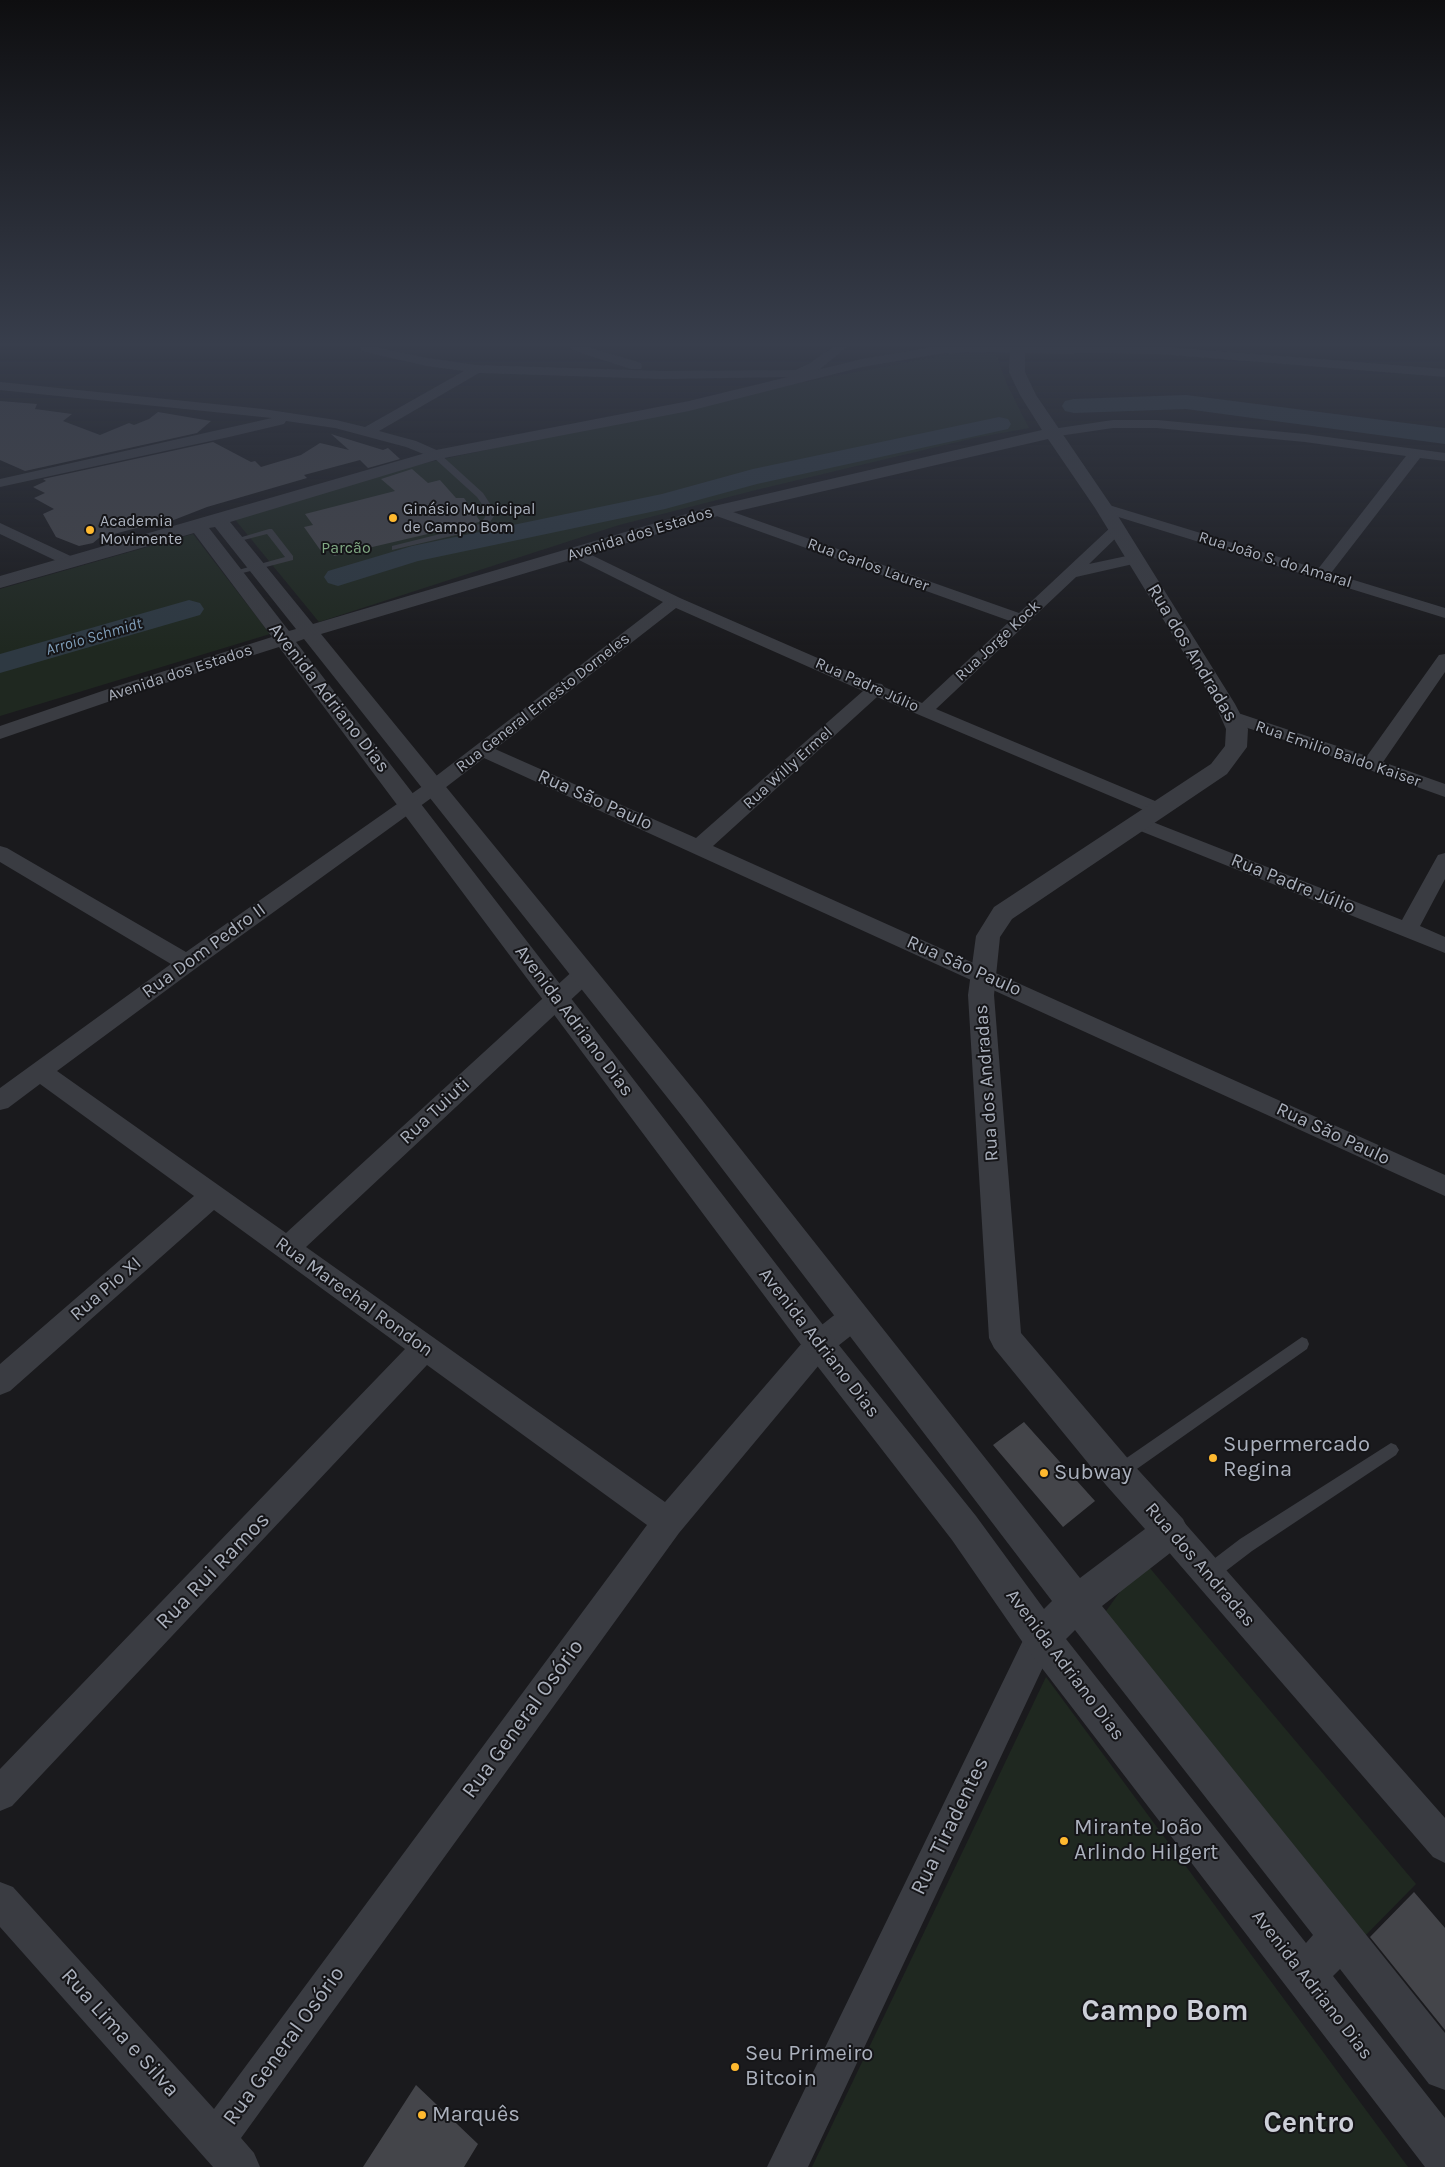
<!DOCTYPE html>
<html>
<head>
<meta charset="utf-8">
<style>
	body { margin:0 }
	canvas { display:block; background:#1a1a1d }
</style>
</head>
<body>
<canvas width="1445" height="2167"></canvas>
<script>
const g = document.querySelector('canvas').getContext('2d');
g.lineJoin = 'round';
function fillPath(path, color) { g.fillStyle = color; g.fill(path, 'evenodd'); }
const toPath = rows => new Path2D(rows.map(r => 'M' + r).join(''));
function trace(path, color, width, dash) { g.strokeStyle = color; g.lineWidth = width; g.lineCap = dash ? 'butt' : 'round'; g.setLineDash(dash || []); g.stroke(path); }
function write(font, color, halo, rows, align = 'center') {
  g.font = font + ' Karla,sans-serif'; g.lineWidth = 4; g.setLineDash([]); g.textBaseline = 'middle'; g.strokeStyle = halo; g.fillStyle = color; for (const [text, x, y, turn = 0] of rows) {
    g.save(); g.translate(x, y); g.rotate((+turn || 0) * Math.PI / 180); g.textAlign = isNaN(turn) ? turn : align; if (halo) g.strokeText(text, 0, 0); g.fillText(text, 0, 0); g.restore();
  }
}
fillPath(toPath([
	[950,354,996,354,1007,385,1029,428,974,438,760,489,619,525,319,622,233,517,416,465,759,391],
	[193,534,270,634,0,716,0,589],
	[1143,1560,1416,1884,1358,1943,1101,1618],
	[1046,1677,1408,2167,812,2167]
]), '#1f2820');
fillPath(toPath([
	[1186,395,1445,428,1445,444,1186,409,1074,413,1065,411,1062,406,1065,401,1074,399,1186,395],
	[999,417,1008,419,1011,424,1008,429,757,484,665,509,418,561,338,586,328,583,324,577,328,571,412,546,662,494,753,469,999,417],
	[189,600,200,603,204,609,200,615,0,673,0,654,189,600]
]), '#2e3942');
fillPath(toPath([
	[0,401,37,404,35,409,72,414,63,421,100,435,129,423,134,425,149,419,158,412,211,421,197,433,25,471,0,460],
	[331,434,383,450,388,448,400,459,368,468,360,460,304,475,307,478,207,507,166,523,163,521,99,538,93,543,79,546,56,537,43,514,54,509,34,498,45,493,33,487,46,481,43,479,213,442,251,462,255,461,261,467,301,455,320,443,349,450],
	[412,469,428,483,440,480,456,498,464,498,480,521,479,522,334,556,330,550,321,551,304,527,313,525,305,514,395,491,381,479],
	[1024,1422,1095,1501,1063,1527,993,1445],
	[1414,1892,1445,1928,1445,2030,1370,1937],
	[416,2085,478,2144,464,2167,363,2167]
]), '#44454a');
fillPath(toPath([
	[433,453,439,453,483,493,496,513,486,528,392,550,392,546,480,524,488,513,477,497,433,457,433,453],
	[269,529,272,529,293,556,293,560,231,576,231,572,285,557,267,534,236,542,232,540,269,529],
	[1302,1337,1307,1339,1309,1344,1307,1349,1124,1478,1118,1481,1112,1478,1110,1473,1112,1468,1302,1337],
	[1391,1443,1396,1445,1399,1450,1396,1455,1252,1551,1214,1580,1208,1582,1202,1580,1200,1574,1202,1568,1240,1539,1391,1443]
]), '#3a3c42');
fillPath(toPath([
	[360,347,376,347,427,358,477,365,662,371,796,370,810,363,833,347,847,347,820,369,807,375,810,378,803,382,790,377,662,379,479,373,379,431,416,441,441,452,443,455,441,458,436,459,406,447,335,428,286,421,284,424,229,437,0,487,0,479,272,418,0,390,0,382,263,409,336,420,365,427,464,371,427,366,365,352,361,351,360,347],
	[570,347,588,347,641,363,642,366,641,369,631,369,572,350,570,347],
	[1012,347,1167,347,1445,369,1445,377,1160,354,1017,353,1013,352,1011,349,1012,347],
	[1113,420,1157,420,1305,434,1445,453,1445,461,1420,458,1331,573,1445,608,1445,618,1099,511,1096,508,1099,505,1109,505,1318,569,1406,456,1305,442,1157,428,1113,428,1052,437,1045,433,1052,429,1113,420],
	[716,506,1019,613,1111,527,1121,527,1124,530,1121,533,1089,564,1136,554,1142,556,1144,559,1142,562,1076,577,936,709,1167,806,1170,810,1167,814,1160,816,1153,814,877,697,713,846,1445,1175,1445,1196,484,758,441,791,195,969,57,1071,286,1233,576,968,584,966,592,968,595,974,592,980,306,1247,665,1502,809,1335,842,1309,852,1306,862,1309,866,1318,862,1327,829,1353,679,1533,241,2138,254,2153,260,2167,213,2167,0,1927,0,1882,13,1887,214,2109,647,1525,427,1365,12,1806,0,1811,0,1769,405,1349,214,1210,10,1391,0,1395,0,1364,194,1196,40,1084,8,1108,0,1110,0,1088,171,964,0,862,0,846,7,848,186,952,427,783,663,602,571,556,569,553,571,550,577,548,680,598,875,683,882,684,884,687,922,703,1010,621,711,514,708,511,711,508,716,506],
	[676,608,863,691,696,838,495,749,676,608],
	[0,523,77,559,79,562,77,565,65,565,0,534,0,523],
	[1445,654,1445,672,1383,762,1445,784,1445,797,1297,744,1226,721,1223,717,1226,713,1232,712,1238,713,1367,756,1439,655,1445,654],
	[1140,817,1402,920,1438,855,1445,853,1445,879,1420,926,1445,937,1445,953,1133,828,1130,823,1133,818,1140,817],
	[1171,1516,1182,1520,1445,1818,1445,1863,1433,1857,1160,1542,1156,1531,1160,1520,1171,1516],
	[1041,1621,1052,1626,1057,1637,1052,1648,808,2167,767,2167,1030,1626,1041,1621]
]), '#3a3c42');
fillPath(toPath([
	[931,347,1025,347,1025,372,1036,395,1113,508,1235,704,1248,729,1247,747,1227,774,1012,919,1000,937,994,995,1021,1333,1130,1461,1183,1519,1189,1531,1183,1543,1102,1606,1445,2033,1445,2090,1429,2084,1340,1969,1333,1976,1445,2118,1445,2167,1425,2167,1028,1650,952,1540,808,1354,279,647,128,695,0,739,0,726,114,687,272,637,194,533,0,588,0,576,436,450,689,401,862,359,931,347],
	[975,352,1010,353,1009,372,1020,395,1042,430,710,507,313,624,230,522,439,459,689,411,862,367,938,354,975,352],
	[1048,439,1095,508,1215,704,1226,729,1225,746,1211,764,994,907,976,936,968,995,989,1338,994,1348,1106,1485,1145,1529,1080,1578,702,1100,321,634,721,515,1048,439],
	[215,527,296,629,289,631,209,528,215,527],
	[304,639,682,1116,1052,1601,1044,1609,976,1516,830,1334,296,642,304,639],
	[1075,1630,1313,1935,1306,1943,1066,1639,1075,1630]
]), '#3a3c42');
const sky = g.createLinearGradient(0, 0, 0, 650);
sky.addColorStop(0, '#0e0e10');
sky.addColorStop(0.53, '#383e4c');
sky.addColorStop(1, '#383e4c00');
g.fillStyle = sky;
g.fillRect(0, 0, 1445, 650);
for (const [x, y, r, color] of [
	[393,518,5,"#ffb92f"],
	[90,530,5,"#ffb92f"],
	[1213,1458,5,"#ffb92f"],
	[1044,1473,5,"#ffb92f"],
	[1064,1841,5,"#ffb92f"],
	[735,2067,5,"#ffb92f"],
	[422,2115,5,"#ffb92f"]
]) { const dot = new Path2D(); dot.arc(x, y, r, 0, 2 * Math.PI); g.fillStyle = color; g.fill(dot); trace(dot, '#151518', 2); }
write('16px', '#abb1bd', '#151518', [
	["Ginásio Municipal",403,509],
	["de Campo Bom",403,527],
	["Academia",100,521],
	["Movimente",100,539]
], 'left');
write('16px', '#abb1bd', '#151518', [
	["Avenida dos Estados",640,534,-17],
	["Rua João S. do Amaral",1275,560,17],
	["Rua Carlos Laurer",868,565,20],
	["Rua Jorge Kock",998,641,-43],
	["Avenida dos Estados",180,673,-18],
	["Rua Padre Júlio",867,685,24],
	["Rua General Ernesto Dorneles",543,703,-38],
	["Rua Emilio Baldo Kaiser",1338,754,19],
	["Rua Willy Ermel",788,768,-42]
]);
write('16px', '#81a984', '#151518', [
	["Parcão",346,548]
]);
write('italic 16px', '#809fba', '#151518', [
	["Arroio Schmidt",94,637,-16]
]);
write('19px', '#abb1bd', '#151518', [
	["Rua dos Andradas",1192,653,59],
	["Avenida Adriano Dias",329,698,52],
	["Rua São Paulo",595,800,24],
	["Rua Padre Júlio",1293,884,22],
	["Rua Dom Pedro II",204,951,-36],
	["Rua São Paulo",964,966,24],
	["Avenida Adriano Dias",574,1021,53],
	["Rua dos Andradas",987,1083,-94],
	["Rua Tuiuti",435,1111,-43],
	["Rua São Paulo",1333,1134,25],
	["Rua Pio XI",106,1289,-41],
	["Rua Marechal Rondon",354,1297,36],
	["Avenida Adriano Dias",819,1343,52],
	["Rua dos Andradas",1200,1565,49],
	["Avenida Adriano Dias",1065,1665,53],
	["Avenida Adriano Dias",1312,1985,52]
]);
write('22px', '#abb1bd', '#151518', [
	["Supermercado",1223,1445],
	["Regina",1223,1470],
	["Subway",1054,1473],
	["Mirante João",1074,1828],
	["Arlindo Hilgert",1074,1853],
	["Seu Primeiro",745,2054],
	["Bitcoin",745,2079],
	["Marquês",432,2115]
], 'left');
write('22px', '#abb1bd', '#151518', [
	["Rua Rui Ramos",213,1571,-46],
	["Rua General Osório",523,1719,-54],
	["Rua Tiradentes",950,1826,-64],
	["Rua Lima e Silva",120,2033,48],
	["Rua General Osório",284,2046,-54]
]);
write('bold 29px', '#cdd0d9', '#151518', [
	["Campo Bom",1165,2012],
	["Centro",1309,2124]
]);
</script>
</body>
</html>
